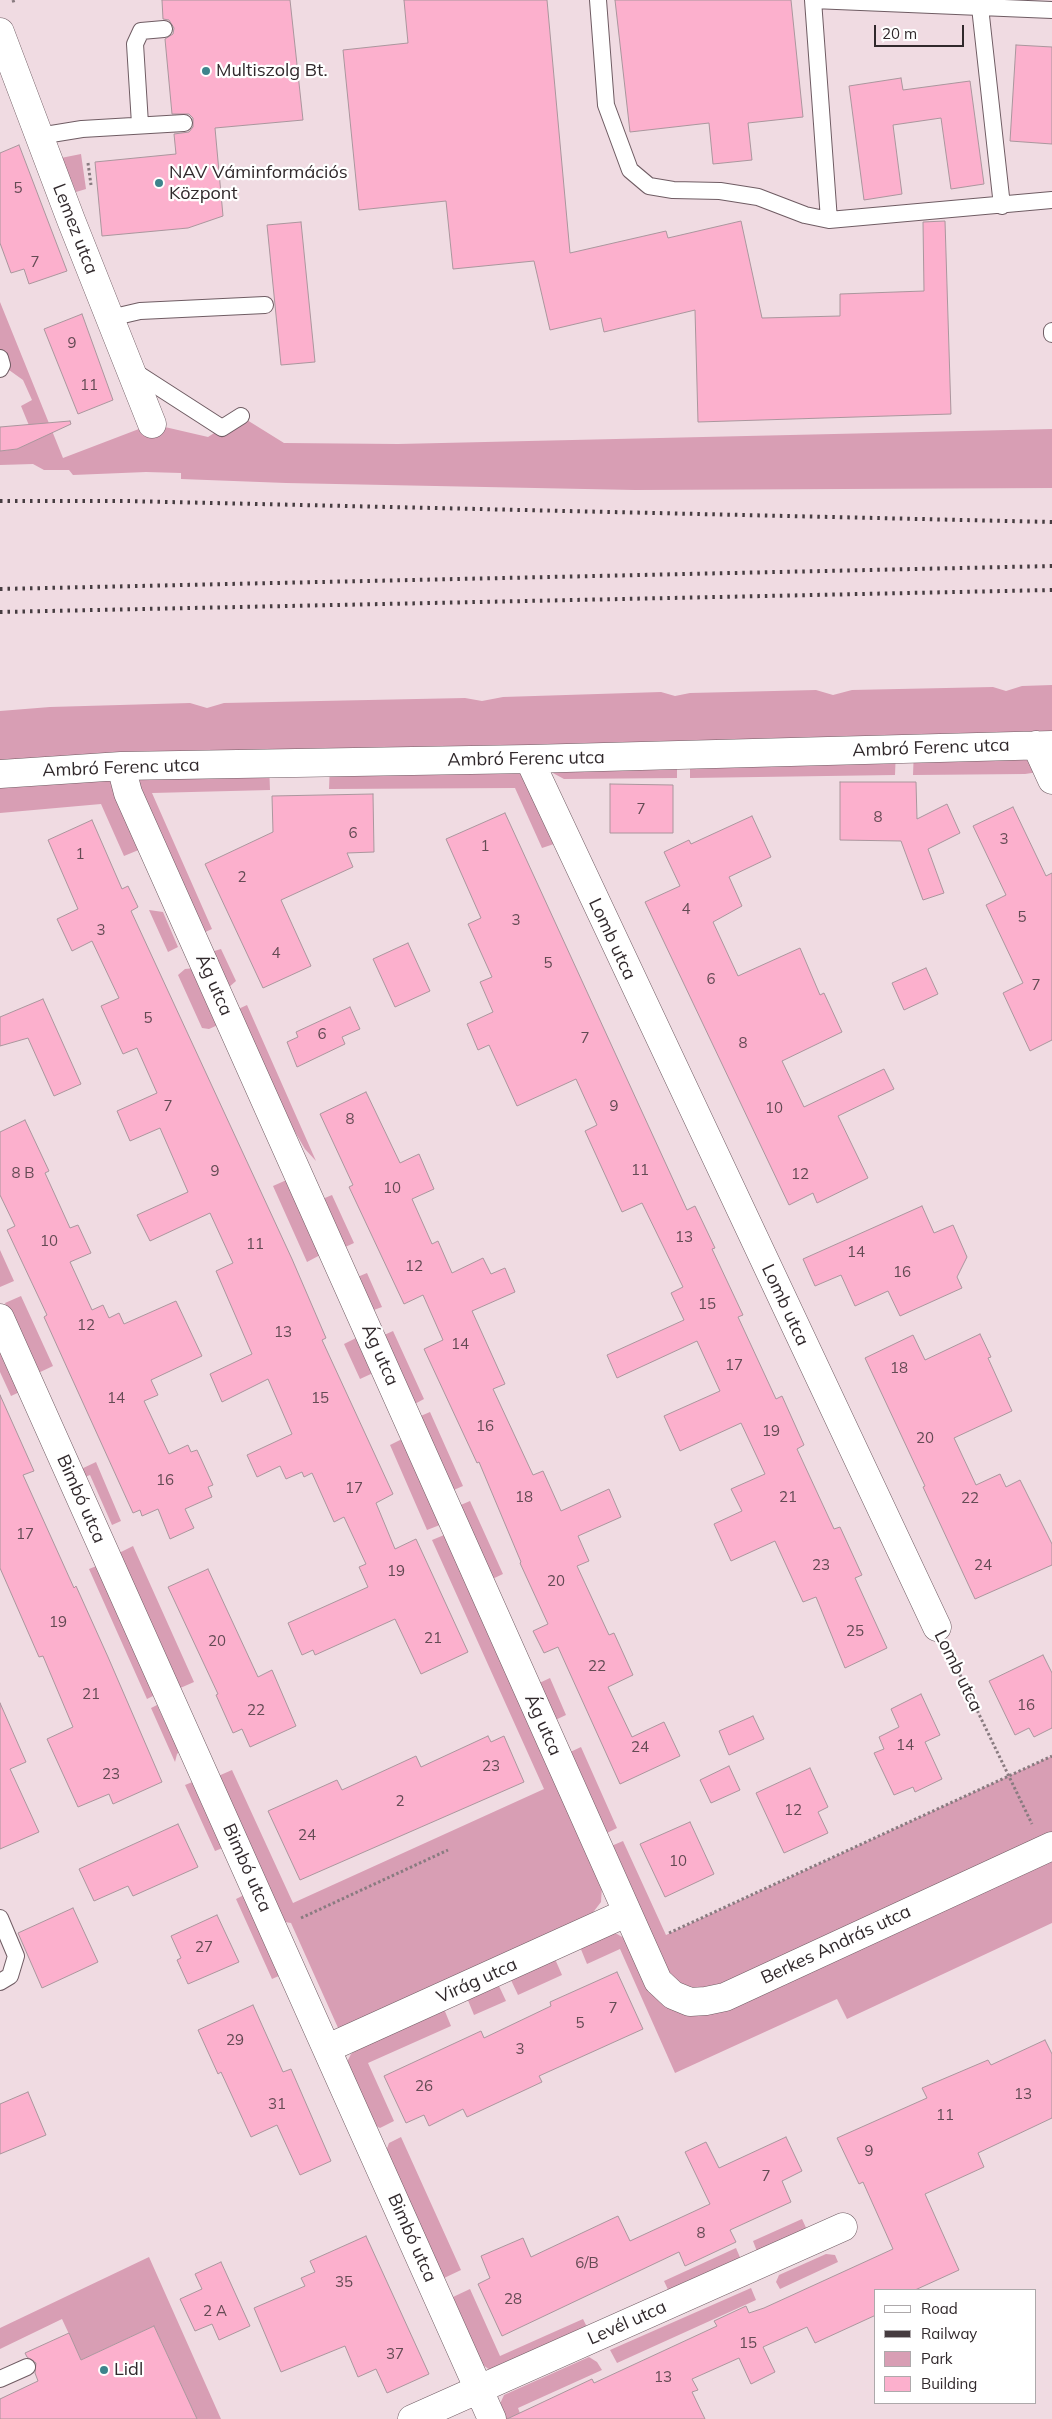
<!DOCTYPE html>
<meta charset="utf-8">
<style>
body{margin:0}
#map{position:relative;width:1052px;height:2419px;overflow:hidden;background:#f0dbe2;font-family:Mulish,sans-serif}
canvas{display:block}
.legend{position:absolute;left:874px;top:2289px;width:162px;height:115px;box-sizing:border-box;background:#fff;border:1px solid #ada9ab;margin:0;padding:6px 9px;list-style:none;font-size:15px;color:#31292c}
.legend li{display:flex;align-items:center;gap:10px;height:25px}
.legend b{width:25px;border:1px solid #ada9ab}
.scale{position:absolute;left:874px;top:25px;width:90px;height:22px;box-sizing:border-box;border:2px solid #31292c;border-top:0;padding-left:6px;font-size:15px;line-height:18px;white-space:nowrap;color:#31292c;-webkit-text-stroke:4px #fff;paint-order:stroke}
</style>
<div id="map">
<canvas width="1052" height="2419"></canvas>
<ul class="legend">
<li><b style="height:6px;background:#fff"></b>Road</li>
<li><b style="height:6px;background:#463c40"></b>Railway</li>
<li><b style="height:14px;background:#d89eb4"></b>Park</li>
<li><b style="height:14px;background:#fcb0cd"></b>Building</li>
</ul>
<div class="scale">20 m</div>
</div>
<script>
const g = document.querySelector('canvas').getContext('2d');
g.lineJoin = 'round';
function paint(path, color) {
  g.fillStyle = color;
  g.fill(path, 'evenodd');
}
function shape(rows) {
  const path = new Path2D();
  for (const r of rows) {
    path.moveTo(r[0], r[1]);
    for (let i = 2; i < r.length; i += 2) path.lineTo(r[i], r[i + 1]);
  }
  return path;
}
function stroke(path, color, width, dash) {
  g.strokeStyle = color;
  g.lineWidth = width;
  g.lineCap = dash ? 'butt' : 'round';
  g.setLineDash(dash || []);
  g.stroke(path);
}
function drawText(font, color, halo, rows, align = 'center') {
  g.font = font + ' Mulish,sans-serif';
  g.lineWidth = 4.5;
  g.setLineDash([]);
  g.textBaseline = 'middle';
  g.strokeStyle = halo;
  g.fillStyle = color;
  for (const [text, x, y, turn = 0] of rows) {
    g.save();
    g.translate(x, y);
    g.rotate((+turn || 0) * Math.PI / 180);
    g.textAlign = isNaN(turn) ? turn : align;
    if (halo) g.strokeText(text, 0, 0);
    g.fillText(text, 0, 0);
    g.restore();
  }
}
paint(shape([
 [81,154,86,189,76,192,61,158],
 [0,302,63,458,152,424,208,437,222,428,247,420,284,443,398,444,1052,429,1052,488,635,490,286,483,181,479,181,473,146,472,73,475,69,470,44,470,33,464,0,465,0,451,17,449,35,440,21,406,32,400,23,380,2,365,0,358],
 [1052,685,1052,770,1025,774,913,775,914,749,896,749,895,775,690,778,690,755,677,755,677,778,564,779,551,772,535,772,557,843,542,848,515,788,329,789,330,763,269,764,270,790,152,793,212,929,201,934,108,774,141,849,124,856,101,804,0,813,0,711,50,707,190,703,207,708,224,703,465,698,482,701,503,697,661,692,675,696,690,693,816,690,833,695,852,690,993,687,1006,691,1022,686],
 [149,910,163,912,178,947,168,952],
 [221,949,236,981,228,988,211,952],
 [195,968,220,1024,209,1029,202,1028,178,975,185,969],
 [247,1005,316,1161,305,1149,295,1132,284,1124,234,1011],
 [291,1178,324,1253,307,1262,273,1186],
 [332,1195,354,1243,341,1249,320,1200],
 [0,1250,14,1281,0,1287],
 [367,1273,382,1307,371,1311,355,1278],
 [21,1296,53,1366,36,1374,5,1303],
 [393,1331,424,1399,411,1406,382,1336],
 [360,1336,373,1373,360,1379,344,1344],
 [0,1340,24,1390,11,1396,0,1372],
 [430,1412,463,1486,449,1492,416,1418],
 [406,1437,445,1523,427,1530,390,1445],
 [96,1462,121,1521,112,1525,90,1475,80,1479,77,1471],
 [470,1501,503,1574,488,1581,456,1507],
 [449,1533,602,1886,601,1902,591,1915,339,2030,291,1923,285,1922,216,1777,232,1770,293,1903,544,1789,432,1540],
 [133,1546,194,1682,178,1689,117,1554],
 [99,1565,157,1694,147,1699,89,1569],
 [550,1678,566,1715,551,1722,535,1685],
 [157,1705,170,1733,178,1739,182,1749,177,1754,175,1762,151,1708],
 [581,1747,617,1828,603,1835,566,1754],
 [1052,1756,1052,1923,847,2019,837,1999,675,2073,620,1949,587,1964,580,1947,609,1933,617,1934,624,1938,609,1847,623,1841,666,1935],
 [195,1781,225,1847,215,1851,185,1785],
 [246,1894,283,1974,272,1979,236,1899],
 [555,1959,562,1975,518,1995,510,1978],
 [498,1984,506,2001,474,2015,467,1998],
 [444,2009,451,2026,368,2063,394,2121,380,2128,372,2124,348,2065,348,2060,351,2054,358,2049],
 [401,2137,461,2270,442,2279,385,2154,389,2143],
 [802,2219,808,2232,758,2254,753,2241],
 [736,2248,742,2262,670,2294,664,2281],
 [826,2254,835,2255,838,2262,780,2289,776,2282,779,2275],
 [149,2257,221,2419,197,2419,154,2326,81,2360,62,2319,0,2349,0,2328],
 [751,2288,756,2300,617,2363,610,2350],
 [470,2289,500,2356,583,2319,589,2331,490,2370,483,2365,453,2297],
 [589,2357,597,2362,602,2370,518,2408,522,2419,505,2419,499,2406,504,2395]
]), '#d89eb4');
const building = shape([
 [162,0,290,0,303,120,215,128,223,216,188,228,102,236,95,162,176,154,174,134,189,132,193,127,193,118,189,114,172,114,165,39,173,34,174,28,169,20,163,19,162,0],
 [404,0,547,0,570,253,666,231,668,238,741,221,762,318,840,316,840,294,924,291,923,222,945,221,951,414,698,422,695,310,604,332,601,318,550,330,534,261,453,269,446,201,359,210,343,50,408,43,404,0],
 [615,0,791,0,803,117,748,123,752,160,713,164,709,123,630,132,615,0],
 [1016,45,1052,47,1052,144,1010,141,1016,45],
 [901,78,903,90,970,81,984,184,951,189,941,118,893,125,902,194,864,200,849,86,901,78],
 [19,145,67,271,29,284,24,269,11,273,0,243,0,153,19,145],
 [301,222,315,362,281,365,267,225,301,222],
 [82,314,113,400,78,414,44,329,82,314],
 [70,421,71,424,17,449,0,451,0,427,70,421],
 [840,782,916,782,917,819,947,804,960,833,928,849,944,893,923,900,901,841,840,840,840,782],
 [610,784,673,785,673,833,610,833,610,784],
 [373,794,374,852,347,853,353,867,281,900,311,966,263,988,205,864,273,832,272,796,373,794],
 [1013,807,1046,876,1052,873,1052,1040,1030,1051,1003,993,1023,983,986,905,1006,895,973,826,1013,807],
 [505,813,687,1210,695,1206,715,1248,712,1249,743,1315,738,1317,776,1399,782,1396,804,1445,797,1449,834,1529,840,1527,862,1575,855,1578,887,1648,845,1668,816,1597,803,1602,775,1541,731,1561,714,1524,742,1511,731,1489,765,1474,741,1423,680,1451,664,1416,720,1391,697,1341,617,1378,607,1355,684,1320,671,1293,683,1287,642,1203,622,1212,585,1131,597,1125,576,1079,517,1106,489,1045,478,1050,467,1024,493,1012,480,982,492,977,468,924,481,918,446,839,505,813],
 [752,816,771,857,729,877,742,906,713,922,738,976,800,948,820,995,824,993,842,1032,782,1061,804,1107,884,1069,894,1089,838,1116,868,1178,817,1203,813,1193,789,1205,645,902,680,886,664,852,689,840,691,844,752,816],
 [92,820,122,889,128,886,138,907,131,911,292,1259,326,1338,322,1340,393,1494,376,1503,395,1549,416,1539,468,1652,421,1674,395,1619,315,1655,313,1650,302,1655,288,1623,368,1587,359,1567,366,1564,344,1517,334,1522,312,1473,304,1477,302,1472,286,1479,280,1466,257,1477,247,1455,292,1434,268,1379,222,1402,210,1374,252,1354,216,1271,233,1263,210,1213,150,1241,137,1215,188,1192,160,1128,130,1141,117,1111,157,1093,137,1048,123,1054,101,1006,119,998,92,941,72,951,57,919,78,909,48,840,92,820],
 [408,943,430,991,395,1007,373,959,408,943],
 [926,968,938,994,904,1010,892,983,926,968],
 [43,999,81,1084,54,1096,28,1038,0,1046,0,1017,43,999],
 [350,1007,360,1029,342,1037,345,1044,297,1067,287,1042,298,1037,296,1032,350,1007],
 [366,1092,400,1163,419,1154,434,1189,412,1199,432,1244,438,1241,452,1273,483,1258,491,1274,505,1268,515,1292,472,1311,505,1384,493,1389,533,1475,543,1471,561,1511,609,1489,621,1517,578,1536,589,1561,577,1566,609,1635,614,1633,633,1675,608,1687,632,1737,664,1722,680,1756,620,1784,558,1647,544,1653,533,1631,548,1624,520,1563,521,1562,479,1462,477,1463,424,1349,443,1340,423,1295,404,1304,349,1187,353,1185,320,1114,366,1092],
 [25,1120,49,1171,45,1173,70,1228,78,1225,91,1253,70,1262,92,1310,103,1305,109,1318,119,1313,124,1324,176,1301,202,1356,151,1380,158,1395,144,1401,169,1454,188,1445,191,1452,197,1450,213,1485,208,1487,212,1497,185,1509,194,1528,170,1539,158,1509,142,1516,140,1510,133,1513,44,1317,47,1315,7,1230,15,1226,0,1195,0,1132,25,1120],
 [922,1206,934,1233,953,1225,967,1257,957,1277,962,1288,900,1316,888,1291,855,1306,841,1275,815,1286,803,1259,922,1206],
 [980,1334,991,1357,988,1358,1012,1411,954,1438,976,1485,1000,1474,1006,1487,1020,1480,1052,1544,1052,1565,975,1599,923,1487,925,1486,865,1358,913,1335,925,1360,980,1334],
 [0,1395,34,1471,23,1475,74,1588,76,1586,108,1657,162,1782,113,1804,109,1794,78,1807,47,1739,73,1727,43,1656,39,1657,0,1568,0,1395],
 [208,1569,258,1677,272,1670,296,1726,250,1747,242,1729,233,1733,216,1695,218,1694,168,1587,208,1569],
 [1043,1655,1052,1673,1052,1728,1034,1737,1029,1728,1015,1735,989,1681,1043,1655],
 [921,1694,940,1735,925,1742,942,1779,915,1792,913,1787,894,1795,874,1753,884,1749,879,1737,899,1727,891,1709,921,1694],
 [0,1703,26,1762,10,1769,39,1832,0,1849,0,1703],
 [753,1716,764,1739,729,1755,719,1731,753,1716],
 [488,1736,491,1742,504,1736,524,1782,300,1880,268,1811,337,1780,342,1790,416,1756,421,1767,488,1736],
 [729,1766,740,1790,711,1803,700,1780,729,1766],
 [810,1768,828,1807,818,1812,828,1833,784,1853,756,1793,810,1768],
 [690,1822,714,1874,665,1897,640,1844,690,1822],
 [178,1824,198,1867,133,1896,128,1886,94,1901,79,1869,178,1824],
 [73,1908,98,1962,42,1988,18,1933,73,1908],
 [217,1915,239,1962,188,1984,177,1960,181,1958,171,1936,217,1915],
 [617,1972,643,2029,539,2076,542,2082,467,2117,463,2109,429,2126,424,2115,406,2123,384,2076,481,2031,484,2038,551,2006,550,2002,617,1972],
 [253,2005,283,2072,291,2069,331,2161,300,2175,277,2125,251,2137,221,2072,218,2074,198,2030,253,2005],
 [1045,2040,1052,2054,1052,2118,978,2153,984,2167,925,2194,959,2270,915,2290,876,2290,876,2315,815,2343,807,2327,763,2347,775,2372,751,2384,739,2358,692,2379,698,2390,692,2392,705,2419,507,2419,592,2379,594,2383,717,2326,714,2321,746,2306,749,2313,764,2308,893,2249,863,2182,859,2184,837,2138,927,2098,922,2088,988,2060,991,2065,1045,2040],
 [28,2092,46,2135,0,2154,0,2104,28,2092],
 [786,2137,802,2171,782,2181,791,2202,730,2230,736,2242,685,2266,679,2252,502,2336,478,2284,490,2278,481,2256,523,2238,531,2257,618,2216,630,2241,710,2204,685,2152,706,2142,719,2168,786,2137],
 [366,2236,429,2374,387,2393,376,2369,358,2377,345,2346,281,2372,254,2308,305,2286,301,2278,315,2272,310,2261,366,2236],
 [221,2262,250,2326,219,2340,212,2324,195,2331,180,2299,202,2289,195,2274,221,2262],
 [154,2326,197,2419,0,2419,0,2399,38,2381,35,2373,36,2363,27,2357,25,2353,69,2333,81,2360,154,2326]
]);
paint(building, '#fcb0cd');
stroke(building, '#aa969d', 1);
const lane = shape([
 [598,0,606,105,630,170,649,186,673,190,720,191,758,197,805,215,829,220,1052,200],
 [813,0,980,7,1002,206],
 [813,0,829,220],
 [980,7,1052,10],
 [140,124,135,44,141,31,164,29],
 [39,136,82,129,184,123],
 [110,318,140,311,265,305],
 [1052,334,1052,331],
 [0,358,2,365,0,369],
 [132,370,222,428,241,416],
 [0,1918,16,1956,10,1976,0,1982],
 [0,2379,27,2367]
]);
const street = shape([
 [0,32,71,220,152,424],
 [1036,745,1052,780],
 [529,759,937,1627],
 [121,766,128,793,658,1981,673,1995,690,2002,706,2001,725,1997,1052,1846],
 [0,774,121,766,529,759,1052,745],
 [0,1318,492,2419],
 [328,2048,626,1913],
 [412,2419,843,2227]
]);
stroke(lane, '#6f5c63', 18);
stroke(street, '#6f5c63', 29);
stroke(shape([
 [13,0,14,3],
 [88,163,91,185],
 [949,1652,1032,1824],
 [301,1918,448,1850],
 [669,1933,1052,1756]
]), '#897b80', 3, [2.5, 2.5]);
stroke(lane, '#fff', 16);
stroke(street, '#fff', 28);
stroke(shape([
 [0,501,125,501,1052,522],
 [0,589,1052,566],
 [0,612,1052,590]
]), '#463c40', 4, [2.5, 5]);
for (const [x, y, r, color] of [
 [206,71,5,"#3d848c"],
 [159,183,5,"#3d848c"],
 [104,2370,5,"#3d848c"]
]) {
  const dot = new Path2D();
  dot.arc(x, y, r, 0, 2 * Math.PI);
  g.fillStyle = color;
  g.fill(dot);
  stroke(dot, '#fff', 2);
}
drawText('15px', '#644b54', null, [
 ["5",18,188],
 ["7",35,262],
 ["9",72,343],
 ["11",89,385],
 ["7",641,809],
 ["8",878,817],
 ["6",353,833],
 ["3",1004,839],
 ["1",485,846],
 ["1",80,854],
 ["2",242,877],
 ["4",686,909],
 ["5",1022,917],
 ["3",516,920],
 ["3",101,930],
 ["4",276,953],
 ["5",548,963],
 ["6",711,979],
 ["7",1036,985],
 ["5",148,1018],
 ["6",322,1034],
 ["7",585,1038],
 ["8",743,1043],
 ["7",168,1106],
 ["9",614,1106],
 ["10",774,1108],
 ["8",350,1119],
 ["11",640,1170],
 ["9",215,1171],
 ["8 B",23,1173],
 ["12",800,1174],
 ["10",392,1188],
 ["13",684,1237],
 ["10",49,1241],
 ["11",255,1244],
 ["14",856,1252],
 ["12",414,1266],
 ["16",902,1272],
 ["15",707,1304],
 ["12",86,1325],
 ["13",283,1332],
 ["14",460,1344],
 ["17",734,1365],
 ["18",899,1368],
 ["14",116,1398],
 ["15",320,1398],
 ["16",485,1426],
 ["19",771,1431],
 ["20",925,1438],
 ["16",165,1480],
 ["17",354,1488],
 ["18",524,1497],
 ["21",788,1497],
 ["22",970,1498],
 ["17",25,1534],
 ["23",821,1565],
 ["24",983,1565],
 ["19",396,1571],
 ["20",556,1581],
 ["19",58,1622],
 ["25",855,1631],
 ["21",433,1638],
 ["20",217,1641],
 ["22",597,1666],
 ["21",91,1694],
 ["16",1026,1705],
 ["22",256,1710],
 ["14",905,1745],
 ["24",640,1747],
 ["23",491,1766],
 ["23",111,1774],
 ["2",400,1801],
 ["12",793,1810],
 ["24",307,1835],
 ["10",678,1861],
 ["27",204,1947],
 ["7",613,2008],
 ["5",580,2023],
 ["29",235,2040],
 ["3",520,2049],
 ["26",424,2086],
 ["13",1023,2094],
 ["31",277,2104],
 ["11",945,2115],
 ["9",869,2151],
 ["7",766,2176],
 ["8",701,2233],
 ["6/B",587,2263],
 ["35",344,2282],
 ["28",513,2299],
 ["2 A",215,2311],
 ["15",748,2343],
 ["37",395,2354],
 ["13",663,2377]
]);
drawText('18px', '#31292c', '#fff', [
 ["Multiszolg Bt.",216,71],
 ["NAV Váminformációs",169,173],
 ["Központ",169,194],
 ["Lidl",114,2370]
], 'left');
drawText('18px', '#31292c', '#fff', [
 ["Lemez utca",75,229,69],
 ["Ambró Ferenc utca",931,748,-2],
 ["Ambró Ferenc utca",526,759,-1],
 ["Ambró Ferenc utca",121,768,-2],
 ["Lomb utca",612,939,65],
 ["Ág utca",214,985,66],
 ["Lomb utca",785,1305,65],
 ["Ág utca",380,1355,66],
 ["Bimbó utca",81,1499,66],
 ["Lomb utca",958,1671,64],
 ["Ág utca",543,1725,66],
 ["Bimbó utca",247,1868,66],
 ["Berkes András utca",836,1945,-25],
 ["Virág utca",477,1981,-24],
 ["Bimbó utca",412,2238,66],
 ["Levél utca",627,2323,-24]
]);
</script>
